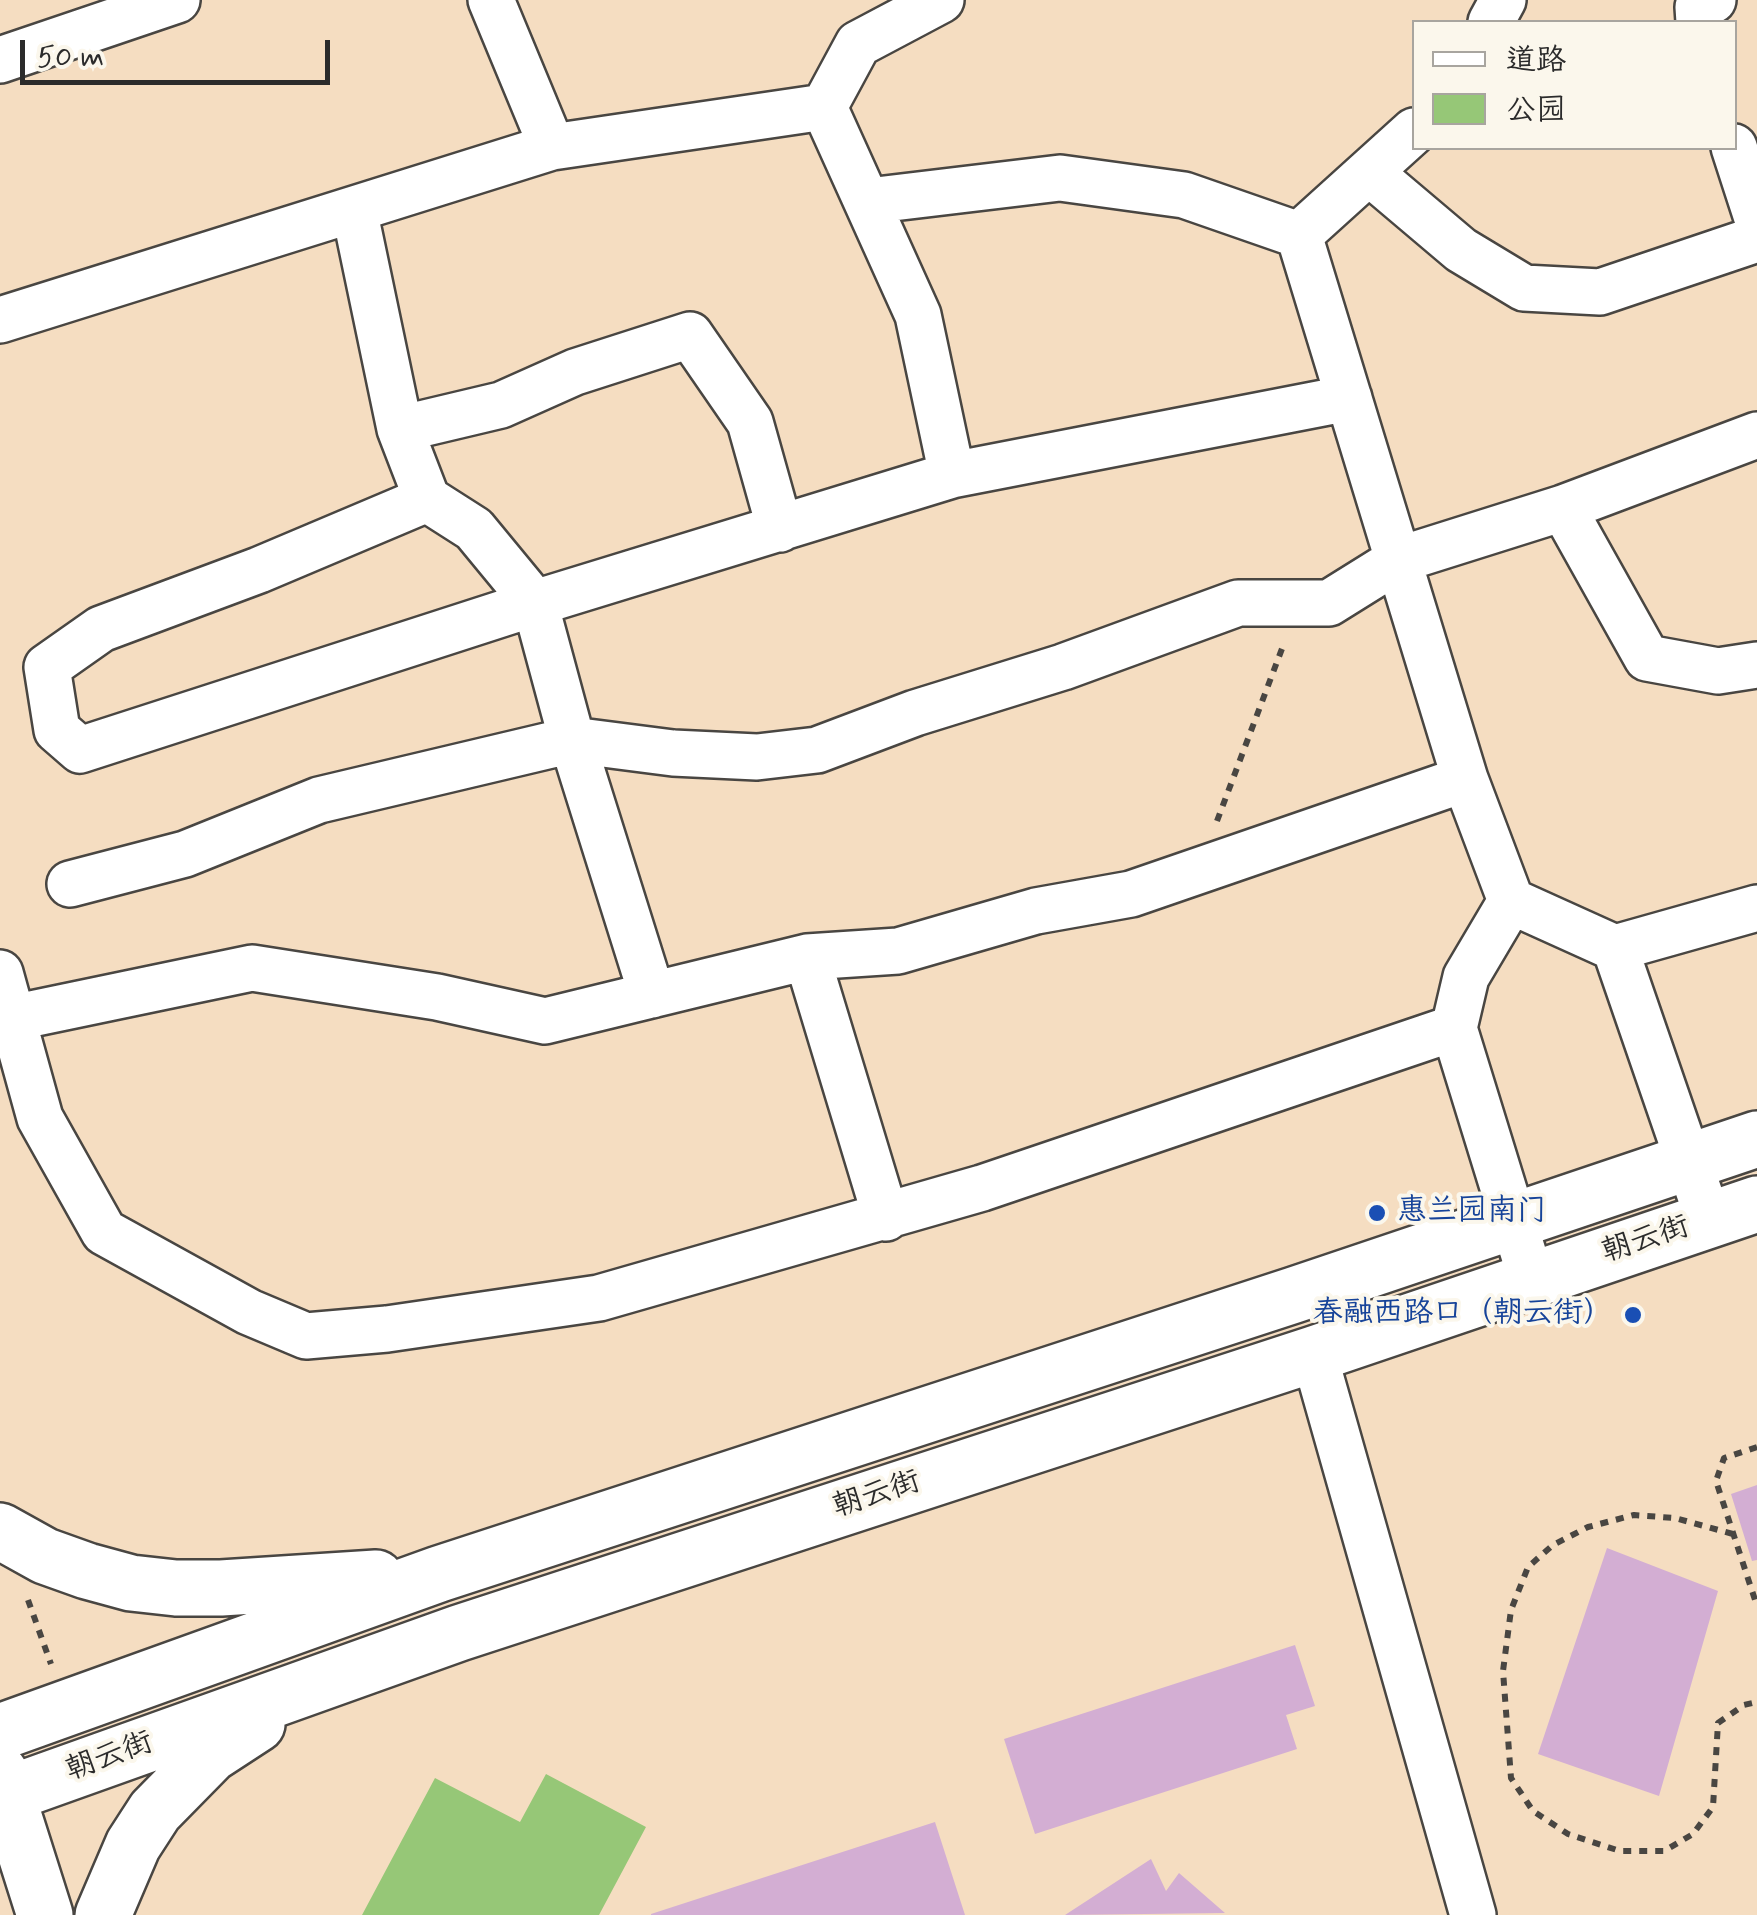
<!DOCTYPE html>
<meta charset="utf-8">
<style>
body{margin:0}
#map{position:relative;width:1757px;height:1915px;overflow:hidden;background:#f5ddc1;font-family:Mynerve,"LXGW WenKai TC",sans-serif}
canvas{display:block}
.legend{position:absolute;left:1412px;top:20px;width:325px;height:130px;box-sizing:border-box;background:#fbf7ec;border:2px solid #a8a59f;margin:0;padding:12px 18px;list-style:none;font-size:30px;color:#2b2b2b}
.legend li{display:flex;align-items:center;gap:20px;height:50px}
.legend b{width:50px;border:2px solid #a8a59f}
.scale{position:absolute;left:20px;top:40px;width:310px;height:45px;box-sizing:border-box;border:5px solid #2b2b2b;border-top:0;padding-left:12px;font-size:30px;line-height:35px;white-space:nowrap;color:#2b2b2b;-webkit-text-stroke:8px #fbf7ec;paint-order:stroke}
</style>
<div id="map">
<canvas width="1757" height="1915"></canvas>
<ul class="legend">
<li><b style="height:12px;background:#fff"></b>道路</li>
<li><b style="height:28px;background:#96c777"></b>公园</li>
</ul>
<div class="scale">50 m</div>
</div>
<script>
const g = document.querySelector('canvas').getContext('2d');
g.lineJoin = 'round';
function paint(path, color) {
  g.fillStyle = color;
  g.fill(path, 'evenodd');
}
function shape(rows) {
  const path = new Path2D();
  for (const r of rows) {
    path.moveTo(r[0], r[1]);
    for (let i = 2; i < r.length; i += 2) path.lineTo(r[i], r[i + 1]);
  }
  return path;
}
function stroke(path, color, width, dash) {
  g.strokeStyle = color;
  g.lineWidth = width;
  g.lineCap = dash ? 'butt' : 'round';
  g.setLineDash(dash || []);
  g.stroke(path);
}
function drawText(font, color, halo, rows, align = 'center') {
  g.font = font + ' Mynerve,"LXGW WenKai TC",sans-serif';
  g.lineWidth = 8;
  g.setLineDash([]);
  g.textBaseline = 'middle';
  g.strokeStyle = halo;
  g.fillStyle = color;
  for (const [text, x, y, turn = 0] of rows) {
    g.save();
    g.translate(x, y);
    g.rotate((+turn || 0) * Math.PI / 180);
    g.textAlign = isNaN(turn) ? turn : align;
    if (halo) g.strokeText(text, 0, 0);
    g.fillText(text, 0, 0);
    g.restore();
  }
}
paint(shape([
 [546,1774,646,1827,599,1915,362,1915,435,1778,520,1822]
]), '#96c777');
paint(shape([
 [1757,1485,1757,1560,1752,1561,1731,1494],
 [1607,1548,1718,1591,1659,1796,1538,1754],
 [1295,1645,1315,1706,1286,1715,1297,1749,1035,1834,1004,1739],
 [935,1822,965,1915,651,1915,651,1914],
 [1151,1859,1166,1891,1179,1873,1225,1913,1065,1915]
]), '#d3aed3');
const minor = shape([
 [491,0,552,147],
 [1491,22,1503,0],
 [1699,22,1698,7,1713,0],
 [0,60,177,0],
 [824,107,918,315,952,475],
 [1734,147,1757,218],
 [1370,173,1461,250,1524,288,1600,292,1757,239],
 [868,201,1060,178,1184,195,1299,235],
 [354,209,400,429,427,499,474,529,535,603,572,740,652,995],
 [1299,235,1465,779,1511,901,1615,948,1709,1221],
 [1299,235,1414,131],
 [0,320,552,147,824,107,858,44,941,0],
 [400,429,501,405,575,372,690,335,750,422,780,529],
 [427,499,259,570,101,629,47,667,57,730,80,750,535,603,952,475,1349,398],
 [1563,508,1647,658,1718,671,1757,665],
 [70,884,185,854,319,800,572,740,673,753,757,757,817,750,915,713,1063,667,1238,603,1329,603,1398,560,1563,508,1757,435],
 [1511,901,1466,977,1454,1028,1531,1278],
 [1615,948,1757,908],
 [807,957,886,1218],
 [0,973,40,1118,104,1232,249,1312,306,1336,387,1329,599,1298,982,1188,1454,1028],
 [12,1018,252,968,437,997,545,1021,807,957,898,951,1036,911,1131,894,1465,779],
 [1314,1354,1473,1915]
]);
const secondary = shape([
 [0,1531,45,1556,87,1571,131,1583,176,1588,221,1588,376,1578],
 [0,1732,439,1574,1294,1295,1757,1139],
 [0,1773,45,1915],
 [0,1797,459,1633,1314,1354,1757,1204],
 [103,1915,133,1845,155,1811,211,1754,257,1724]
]);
stroke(minor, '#494642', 50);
stroke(secondary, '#494642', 60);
stroke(shape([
 [1217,821,1283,646],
 [1757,1447,1724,1458,1716,1481,1757,1606],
 [1733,1534,1675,1518,1634,1515,1588,1527,1553,1545,1528,1567,1511,1610,1503,1671,1511,1778,1533,1811,1568,1834,1620,1851,1664,1851,1693,1834,1713,1807,1718,1723,1744,1705,1757,1702],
 [28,1600,51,1664]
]), '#494642', 6, [8, 8]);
stroke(minor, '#fff', 45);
stroke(secondary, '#fff', 55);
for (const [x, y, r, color] of [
 [1377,1213,10,"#1a4fb4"],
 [1633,1315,10,"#1a4fb4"]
]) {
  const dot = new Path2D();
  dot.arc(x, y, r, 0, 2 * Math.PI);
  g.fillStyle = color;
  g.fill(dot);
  stroke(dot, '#fbf7ec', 4);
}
drawText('30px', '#164399', '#fbf7ec', [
 ["惠兰园南门",1397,1213],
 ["春融西路口（朝云街）",1613,1315,"right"]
], 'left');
drawText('30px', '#2b2b2b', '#fbf7ec', [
 ["朝云街",1646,1241,-18],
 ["朝云街",877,1496,-18],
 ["朝云街",110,1758,-20]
]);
</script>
